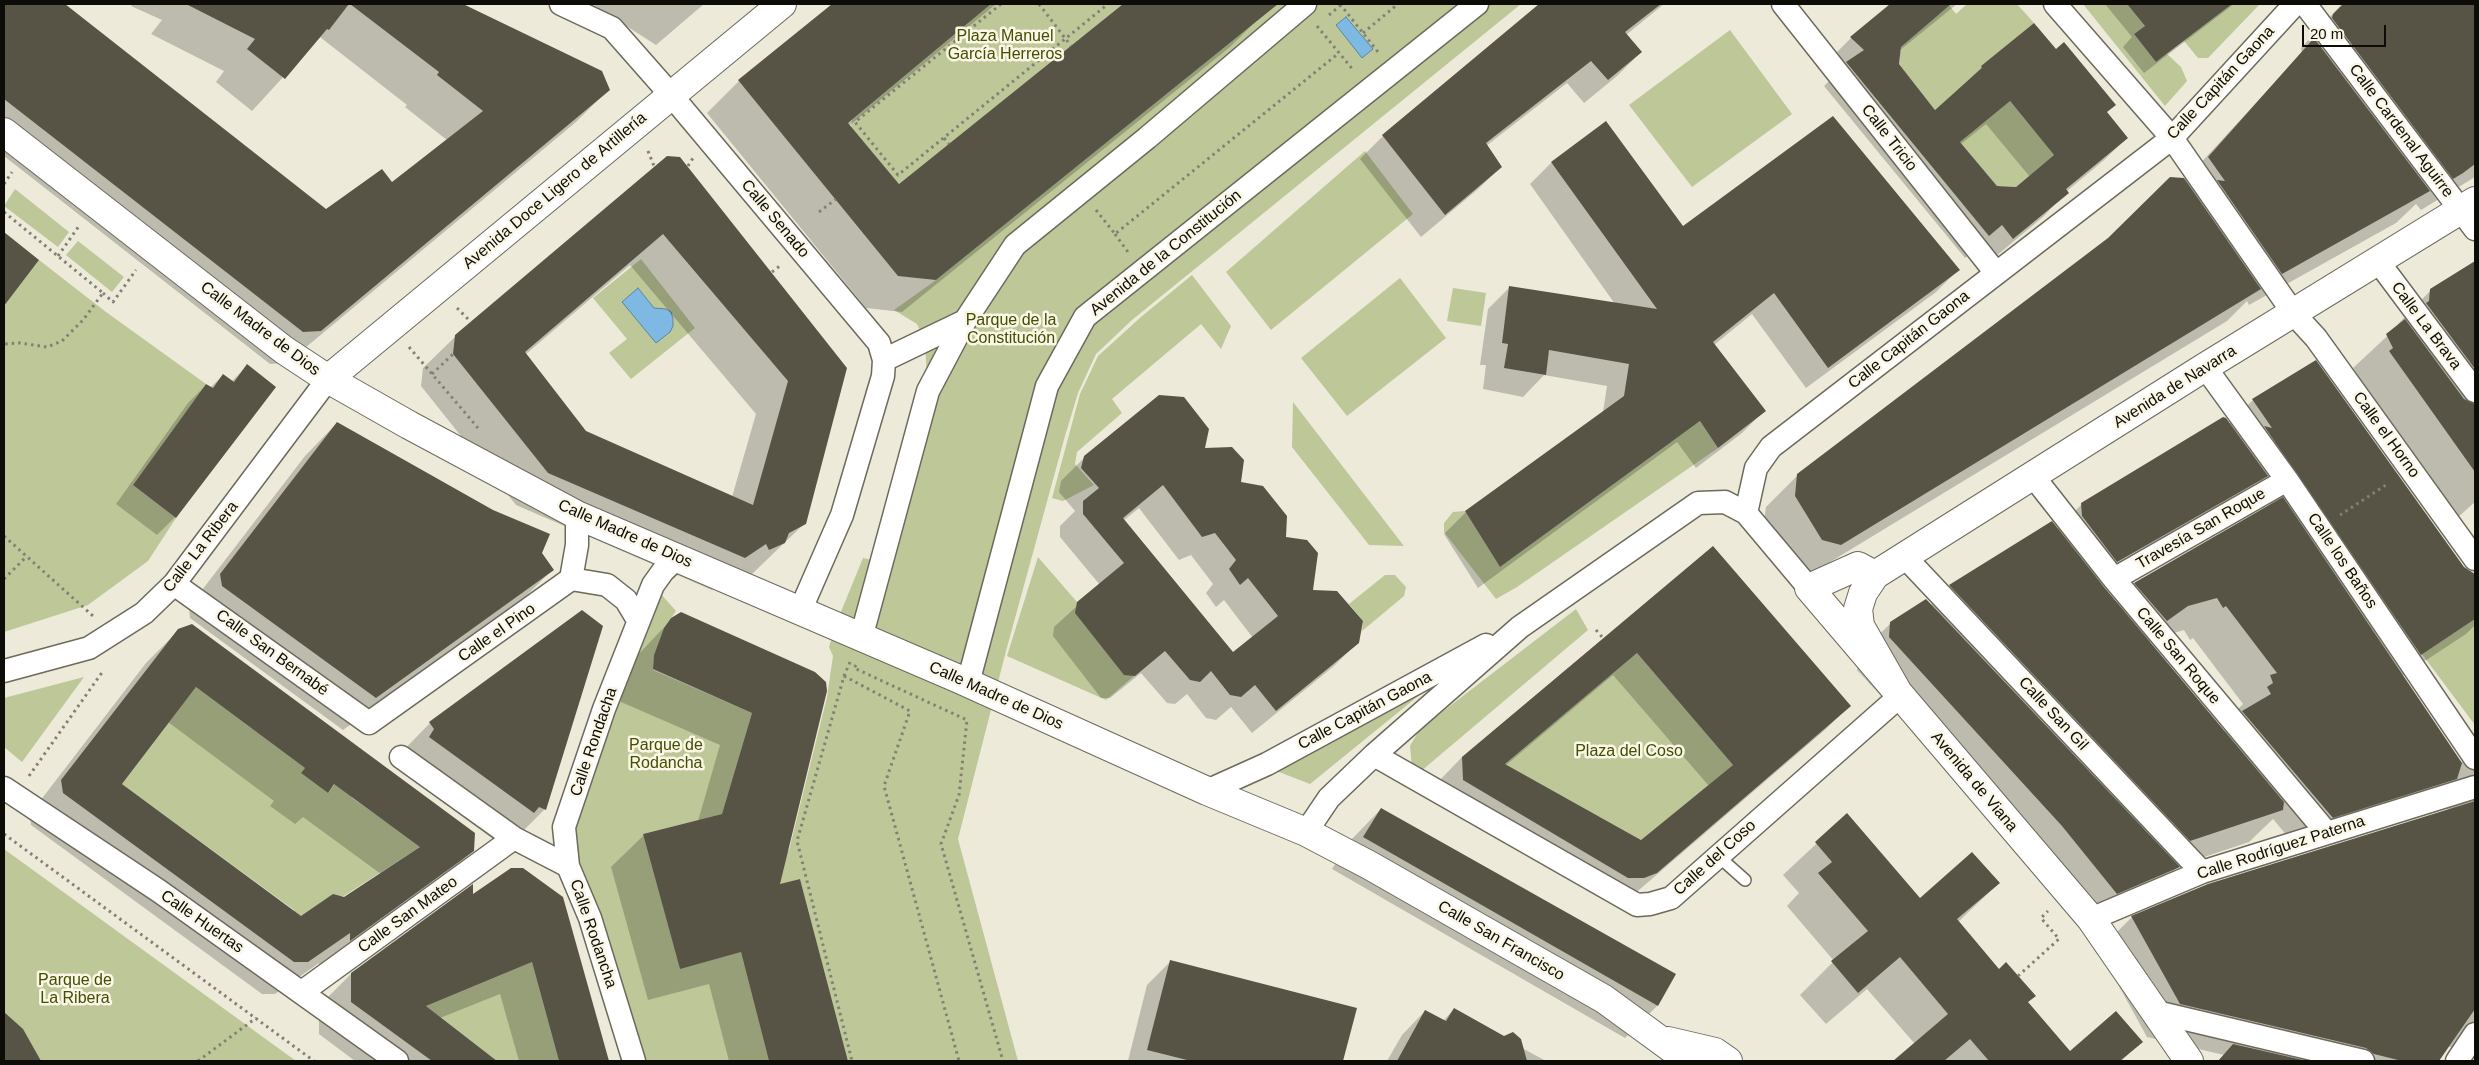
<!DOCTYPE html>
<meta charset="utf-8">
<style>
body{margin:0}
#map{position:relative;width:2479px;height:1065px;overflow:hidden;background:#edead9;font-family:Arial,sans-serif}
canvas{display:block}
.frame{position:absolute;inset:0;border:5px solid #0e0c07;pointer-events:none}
.scale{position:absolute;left:2302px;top:25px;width:84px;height:22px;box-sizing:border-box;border:2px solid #0e0c07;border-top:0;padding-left:6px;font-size:15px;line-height:18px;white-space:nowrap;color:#0e0c07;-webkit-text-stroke:4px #faf7e6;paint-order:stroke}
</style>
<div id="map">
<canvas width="2479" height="1065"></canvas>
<div class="frame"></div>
<div class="scale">20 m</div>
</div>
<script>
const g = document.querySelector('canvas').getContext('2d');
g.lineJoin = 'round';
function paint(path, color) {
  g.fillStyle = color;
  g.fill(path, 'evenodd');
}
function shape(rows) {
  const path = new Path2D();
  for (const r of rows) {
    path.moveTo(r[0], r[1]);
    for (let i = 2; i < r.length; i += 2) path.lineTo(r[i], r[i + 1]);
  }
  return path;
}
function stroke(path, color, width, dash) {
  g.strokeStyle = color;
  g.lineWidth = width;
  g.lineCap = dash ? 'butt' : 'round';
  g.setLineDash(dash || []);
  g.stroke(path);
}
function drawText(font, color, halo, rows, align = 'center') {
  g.font = font + ' Arial,sans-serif';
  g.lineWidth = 5;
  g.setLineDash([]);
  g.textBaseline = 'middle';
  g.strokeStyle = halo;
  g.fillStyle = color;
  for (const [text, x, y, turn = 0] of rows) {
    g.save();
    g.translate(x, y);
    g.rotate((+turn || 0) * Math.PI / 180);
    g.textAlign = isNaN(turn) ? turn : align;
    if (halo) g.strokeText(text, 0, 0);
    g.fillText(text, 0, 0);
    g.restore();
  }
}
paint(shape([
 [991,4,1123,4,899,184,851,127,852,120],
 [1265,4,1521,4,1132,320,1096,354,1078,393,1065,436,1006,651,958,839,1018,1061,848,1061,800,879,733,898,725,869,789,850,827,697,833,656,829,647,836,624,863,558,881,562,927,378,925,341,917,324,894,310,936,280,1264,15],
 [1967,4,2017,4,2034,23,1981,66,2054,155,2016,187,1997,186,1960,142,1982,123,1956,92,1935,110,1899,64,1901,47,1949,5,1956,14],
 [2083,4,2127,4,2145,26,2134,34,2156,62,2167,54,2181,67,2187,81,2165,106],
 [2232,4,2260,4,2208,58,2198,58,2184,41],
 [1730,30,1792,114,1692,187,1629,105],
 [1365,151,1413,214,1271,330,1226,272],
 [15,189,69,232,58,247,4,206],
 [78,241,124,277,112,292,66,255],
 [641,259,695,328,631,379,609,353,627,339,593,298],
 [39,260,106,312,206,384,133,485,176,518,148,561,88,605,4,632,4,306],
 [1192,275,1231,326,1221,349,1201,324,1112,399,1122,413,1077,452,1075,464,1094,485,1063,501,1052,498,1080,394,1098,356,1141,317],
 [1400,278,1446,338,1347,416,1301,358],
 [1453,288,1486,293,1481,326,1447,321],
 [1293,402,1404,546,1369,545,1292,447],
 [1700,421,1718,448,1517,587,1496,599,1444,532,1444,523,1453,512,1465,511,1500,567],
 [1038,557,1077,602,1135,675,1106,700,1007,656],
 [1385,575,1395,575,1406,587,1404,596,1362,631,1363,621,1349,604],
 [653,585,676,611,664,628,654,655,653,670,752,713,722,814,643,834,680,968,741,952,769,1061,626,1061,564,828],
 [1576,609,1588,630,1420,772,1412,767,1410,746,1420,729],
 [2475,619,2475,725,2422,654],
 [1637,653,1733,765,1641,840,1505,764],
 [84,677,22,762,4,747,4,698],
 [1433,684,1310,784,1274,770],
 [196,687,305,768,301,773,328,793,343,773,352,798,409,838,437,836,308,919,294,919,294,910,122,784],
 [4,849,296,1061,4,1061],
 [532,962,559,1061,497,1061,426,1006]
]), '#bdc798');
const water = shape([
 [1346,17,1373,49,1362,58,1336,25,1346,17],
 [638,288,654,308,666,309,671,312,673,319,673,326,670,332,656,343,622,302,638,288]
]);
paint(water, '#7db9e2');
stroke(water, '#5c85a0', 1);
paint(shape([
 [4,4,38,4,48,10,54,4,63,4,326,211,392,184,447,140,405,107,407,105,320,37,252,111,216,82,224,71,151,34,162,20,131,6,133,4,460,4,601,72,609,89,576,122,287,363,270,364,4,156],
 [592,4,704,4,656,45],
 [834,4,996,4,849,126,899,186,1125,4,1264,4,1263,14,1230,47,902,312,866,308,707,113,739,81],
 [1541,4,1664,4,1626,35,1641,52,1617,76,1584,103,1567,83,1486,146,1501,167,1477,190,1421,237,1360,159,1383,136],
 [1892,4,1957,4,1899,51,1897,65,1935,112,1982,67,2106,113,2127,138,2103,161,2067,191,2044,216,1989,262,1978,248,1965,258,1824,86,1839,71,1828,61,1851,38],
 [1986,124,2030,177,2016,188,1997,188,1961,144],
 [2105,4,2234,4,2144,73,2123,47,2132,37],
 [2342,4,2475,4,2475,177,2421,210,2416,204,2396,223,2249,305,2247,301,2227,321,1807,576,1763,529,1766,507,1798,475,2184,181,2302,53,2301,48],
 [667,157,846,368,805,523,751,575,736,581,733,576,712,590,516,505,421,386,423,368,456,336],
 [630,265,756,414,732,497,585,432,526,354],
 [1551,163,1683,228,1958,270,1936,292,1806,388,1752,314,1714,345,1764,411,1742,433,1696,468,1677,442,1478,588,1444,534,1466,512,1603,412,1607,386,1544,375,1523,397,1483,389,1486,365,1480,365,1488,309,1510,287,1615,304,1530,184],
 [4,234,37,260,4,304],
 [2475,263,2475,502,2457,518,2357,385,2361,381,2353,368,2397,327,2398,324,2431,290],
 [247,366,274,387,175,517,157,535,116,504,188,403,206,385,210,388,223,375,231,382],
 [2253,400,2475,576,2475,625,2466,634,2402,676,2461,763,2475,748,2475,1059,2448,1046,2437,1061,2218,1061,2224,1055,2147,1037,2099,950,2132,917,2451,810,2437,807,2299,850,2273,819,2249,842,2177,866,2178,867,2146,899,2084,925,2030,858,1857,670,1858,655,1891,623,1931,605,1950,586,2057,529,2082,504,2229,424],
 [2257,485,2271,506,2135,584,2115,603,2100,585,2234,508],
 [2184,630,2190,640,2193,638,2243,704,2238,709,2240,715,2223,732,2148,643,2154,639],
 [337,423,541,553,552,570,520,602,343,730,190,618,189,607,305,456],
 [1203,450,1240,483,1284,538,1311,591,1358,642,1334,666,1252,733,1231,707,1216,720,1206,718,1187,694,1175,704,1167,703,1141,673,1110,698,1101,698,1053,636,1054,627,1100,585,1060,537,1060,526,1075,511,1059,492,1061,481,1085,457],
 [1139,508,1179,560,1191,555,1213,584,1206,593,1216,607,1224,600,1253,638,1233,654,1124,520],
 [1713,547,1849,706,1826,729,1632,896,1619,901,1605,901,1440,803,1439,781,1462,757],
 [1613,675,1709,786,1642,841,1505,766],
 [672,619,814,673,779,886,799,880,847,1061,729,1061,709,984,648,1000,611,867,644,835,698,821,720,745,621,702,622,689,632,661],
 [179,630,473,850,440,883,319,971,319,963,275,994,262,994,31,825,30,814,146,663],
 [168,722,274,801,270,806,295,824,303,817,381,874,345,899,301,917,120,784],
 [430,723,545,809,513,841,501,845,398,769,403,762,398,756],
 [1381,809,1675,974,1657,1006,1625,1038,1332,869,1349,842],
 [1847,815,1920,900,1999,883,1958,922,2070,1053,2141,1042,2121,1061,1897,1061,1915,1044,1867,989,1826,1024,1800,995,1834,961,1787,906,1799,893,1783,875],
 [472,896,562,898,608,1061,519,1061,500,994,440,1018,495,1061,355,1061,319,1034,319,1006,351,974],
 [1170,962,1355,1009,1342,1061,1128,1061,1147,985],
 [1454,1009,1522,1048,1546,1061,1387,1061,1402,1035,1425,1011,1443,1021],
 [4,1014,22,1029,40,1061,4,1061]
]), '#0003');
paint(shape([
 [4,4,65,4,326,209,382,169,392,182,483,111,437,75,439,72,350,4,463,4,602,71,610,90,321,331,303,332,4,99],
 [186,4,349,4,329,30,327,29,285,79,247,49,255,39],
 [832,4,991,4,848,123,899,184,1123,4,1278,4,936,280,898,276,738,80],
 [1539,4,1661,4,1625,32,1642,52,1608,80,1591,61,1486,143,1502,167,1445,215,1382,135],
 [1890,4,1951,4,1901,47,1899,64,1935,110,1982,68,1981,66,2034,23,2056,49,2064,42,2116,105,2107,112,2128,138,2066,189,2069,193,2013,239,2002,225,1989,236,1846,62,1864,50,1850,37],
 [2010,101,2054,155,2016,187,1997,186,1960,142],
 [2127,4,2232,4,2156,62,2134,34,2145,26],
 [2343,4,2475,4,2475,164,2463,173,2453,179,2332,18,2333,14],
 [2314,38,2430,191,2282,274,2217,180,2225,181,2208,157],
 [1833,116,1960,270,1828,368,1774,293,1713,342,1766,411,1718,448,1700,421,1500,567,1465,511,1624,396,1629,364,1549,350,1546,375,1504,368,1508,344,1502,343,1509,286,1657,309,1551,162,1606,121,1683,226],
 [667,156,680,157,847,368,806,524,789,533,785,543,769,550,766,544,745,558,548,473,453,354,455,335],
 [663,234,788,381,753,505,586,431,525,352],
 [2170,177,2184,178,2261,289,1841,545,1822,540,1795,496,1797,474,2108,238],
 [4,232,39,260,4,306],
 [2475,261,2475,369,2426,303,2429,301,2430,289],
 [2405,319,2464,399,2475,404,2475,472,2389,351,2393,348,2386,334],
 [2316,360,2464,567,2475,574,2475,619,2421,655,2264,426,2272,428,2252,399],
 [247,364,276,387,176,518,133,485,206,384,213,388,223,374,234,382],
 [1159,395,1184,397,1209,429,1205,448,1232,447,1244,460,1241,482,1263,486,1287,516,1286,537,1307,540,1318,553,1313,590,1337,591,1363,621,1359,643,1276,711,1255,685,1241,697,1230,695,1211,671,1200,682,1190,680,1165,651,1135,676,1124,675,1075,613,1077,602,1124,563,1083,514,1083,501,1099,488,1081,468,1084,456],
 [1163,485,1202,537,1215,533,1236,560,1229,569,1240,585,1248,578,1278,616,1233,652,1123,518],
 [2223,417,2226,418,2268,476,2117,562,2082,516,2081,503],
 [337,422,493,510,550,534,542,553,554,570,376,698,222,586,220,574],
 [2283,497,2462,763,2457,779,2333,818,2242,711,2271,694,2267,687,2273,683,2270,675,2277,673,2226,606,2223,608,2217,598,2188,606,2167,621,2134,583],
 [2052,521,2104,587,2284,802,2283,810,2190,841,1949,585],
 [1713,546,1851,706,1657,873,1644,878,1628,878,1463,780,1462,757],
 [1637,653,1733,765,1641,840,1505,764],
 [1926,599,2180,867,2117,894,2062,826,1889,637,1890,622],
 [582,610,603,626,546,810,539,807,534,813,429,737,434,729,429,722],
 [681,612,815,672,826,682,827,691,780,884,800,879,848,1061,769,1061,741,952,680,969,643,834,722,814,752,713,653,669,654,655,664,628,671,618],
 [192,624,475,833,474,851,350,941,350,933,308,962,294,962,63,793,61,780,178,629],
 [196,687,305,768,301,773,328,793,334,784,420,847,344,897,333,894,301,916,122,784],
 [2475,801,2475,1009,2439,1061,2402,1061,2374,1054,2366,1048,2180,1004,2131,916,2208,884],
 [1381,808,1676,974,1658,1006,1363,837],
 [1847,813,1920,898,1972,852,2000,883,1957,919,1999,969,2006,962,2036,996,2028,1002,2070,1051,2116,1011,2143,1042,2120,1061,1989,1061,1970,1039,1944,1061,1893,1061,1948,1014,1900,957,1858,993,1831,961,1868,931,1818,873,1832,862,1815,842],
 [511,868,523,868,563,897,609,1061,559,1061,532,962,426,1006,497,1061,432,1061,351,1002,351,973,473,884,473,894],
 [1170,960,1357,1008,1343,1061,1191,1061,1147,1050],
 [1454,1008,1504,1036,1513,1032,1521,1039,1527,1061,1397,1061,1425,1010,1446,1021],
 [4,1012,23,1029,41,1061,4,1061],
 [2233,1044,2307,1061,2218,1061]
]), '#575446');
const lane = shape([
 [1718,856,1745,880]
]);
const street = shape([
 [561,4,612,28,671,95,879,343,884,360,883,376,865,437,842,515,800,611],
 [1783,4,1996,273],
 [2055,4,2172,138,2294,314,2316,338,2475,559],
 [2305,4,2475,229],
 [2377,260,2475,391],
 [884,360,965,321],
 [2205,367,2287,480,2475,758],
 [2033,476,2114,579,2327,833],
 [1746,513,1756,468,1771,447,2172,138,2295,4],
 [1904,556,2202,872],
 [571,579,607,585,626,600,638,620],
 [2114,579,2287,480],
 [174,584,369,723,571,579,577,545,577,515],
 [861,638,928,391,965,321,1015,245,1147,138,1305,4],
 [4,671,89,648,144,613,174,584,328,379],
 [968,683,1047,386,1085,317,1477,4],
 [1374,755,1637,905,1650,904,1671,898,1900,696],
 [401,757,514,838,568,866],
 [4,788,159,891,397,1061],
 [1207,791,1267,764,1486,645],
 [1306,832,1329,798,1374,755,1520,627,1698,503,1725,502,1746,513,1809,588],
 [2091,919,2202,872,2475,787],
 [302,992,514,838],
 [2156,1012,2363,1061],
 [634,1061,590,918,568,866,564,827,604,709,653,585,663,571,678,557],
 [2457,1061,2475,1034]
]);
const secondary = shape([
 [4,132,284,350,328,379,409,425,577,515,959,679,1207,791,1306,832,1369,865,1604,999,1689,1061],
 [328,379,782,4],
 [1875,575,1858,566,1809,588,2091,919,2189,1061],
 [1900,696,1860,626,1858,609,1863,593,1875,575,2205,367,2475,201],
 [1668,1041,1715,1052,1728,1061]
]);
stroke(lane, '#6d6a5c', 14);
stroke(street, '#6d6a5c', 25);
stroke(secondary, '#6d6a5c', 30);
stroke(shape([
 [1001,4,855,122,898,175,1108,4],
 [1039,4,1071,46],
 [1340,4,1378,52],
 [1329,15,1341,5],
 [1317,26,1354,71],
 [1363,33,1398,4],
 [944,138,949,144],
 [648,151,654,166],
 [688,166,693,158],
 [4,184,12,172],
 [1096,210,1115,234,1339,53],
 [4,212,103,293,83,320,62,341,47,347,20,343,4,344],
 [819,212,836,199],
 [1115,234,1128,252],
 [58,256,79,226],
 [772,272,781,265],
 [103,293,113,302,136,270],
 [457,308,471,322],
 [409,347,478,428],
 [432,374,453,354],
 [2340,515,2389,483],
 [4,536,93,616],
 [4,579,26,557],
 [1596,630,1603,638],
 [850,662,844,676,797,841,852,1061],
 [856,665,854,668,967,720,959,795,941,844,1003,1061],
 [844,676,910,711,884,786,959,1061],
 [29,776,103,671],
 [4,834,314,1061],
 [2018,976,2059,939,2041,918,2048,911],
 [198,1061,256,1018]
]), '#838175', 3, [2.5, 4]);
stroke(lane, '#fff', 11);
stroke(street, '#fff', 22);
stroke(secondary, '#fff', 28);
drawText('16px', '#444e00', '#faf7e6', [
 ["Plaza Manuel",1005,37],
 ["García Herreros",1005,55],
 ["Parque de la",1011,321],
 ["Constitución",1011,339],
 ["Parque de",666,746],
 ["Rodancha",666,764],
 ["Plaza del Coso",1629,752],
 ["Parque de",75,981],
 ["La Ribera",75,999]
]);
drawText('16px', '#0e0c07', '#faf7e6', [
 ["Calle Capitán Gaona",2221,83,-47],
 ["Calle Cardenal Aguirre",2401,131,53],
 ["Calle Tricio",1889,138,52],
 ["Avenida Doce Ligero de Artillería",555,191,-40],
 ["Calle Senado",775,219,50],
 ["Avenida de la Constitución",1166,253,-39],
 ["Calle La Brava",2426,326,53],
 ["Calle Madre de Dios",260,329,37],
 ["Calle Capitán Gaona",1909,340,-38],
 ["Avenida de Navarra",2175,387,-32],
 ["Calle el Horno",2386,435,54],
 ["Travesía San Roque",2201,529,-30],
 ["Calle Madre de Dios",625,534,24],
 ["Calle La Ribera",201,547,-52],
 ["Calle los Baños",2342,561,56],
 ["Calle el Pino",497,633,-35],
 ["Calle San Bernabé",272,653,36],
 ["Calle San Roque",2178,656,50],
 ["Calle Madre de Dios",996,696,24],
 ["Calle Capitán Gaona",1365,711,-28],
 ["Calle San Gil",2053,714,47],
 ["Calle Rondacha",594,742,-71],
 ["Avenida de Viana",1974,782,50],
 ["Calle Rodríguez Paterna",2281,848,-18],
 ["Calle del Coso",1715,858,-42],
 ["Calle San Mateo",408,915,-36],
 ["Calle Huertas",202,922,35],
 ["Calle Rodancha",593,934,71],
 ["Calle San Francisco",1501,941,30]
]);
</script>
